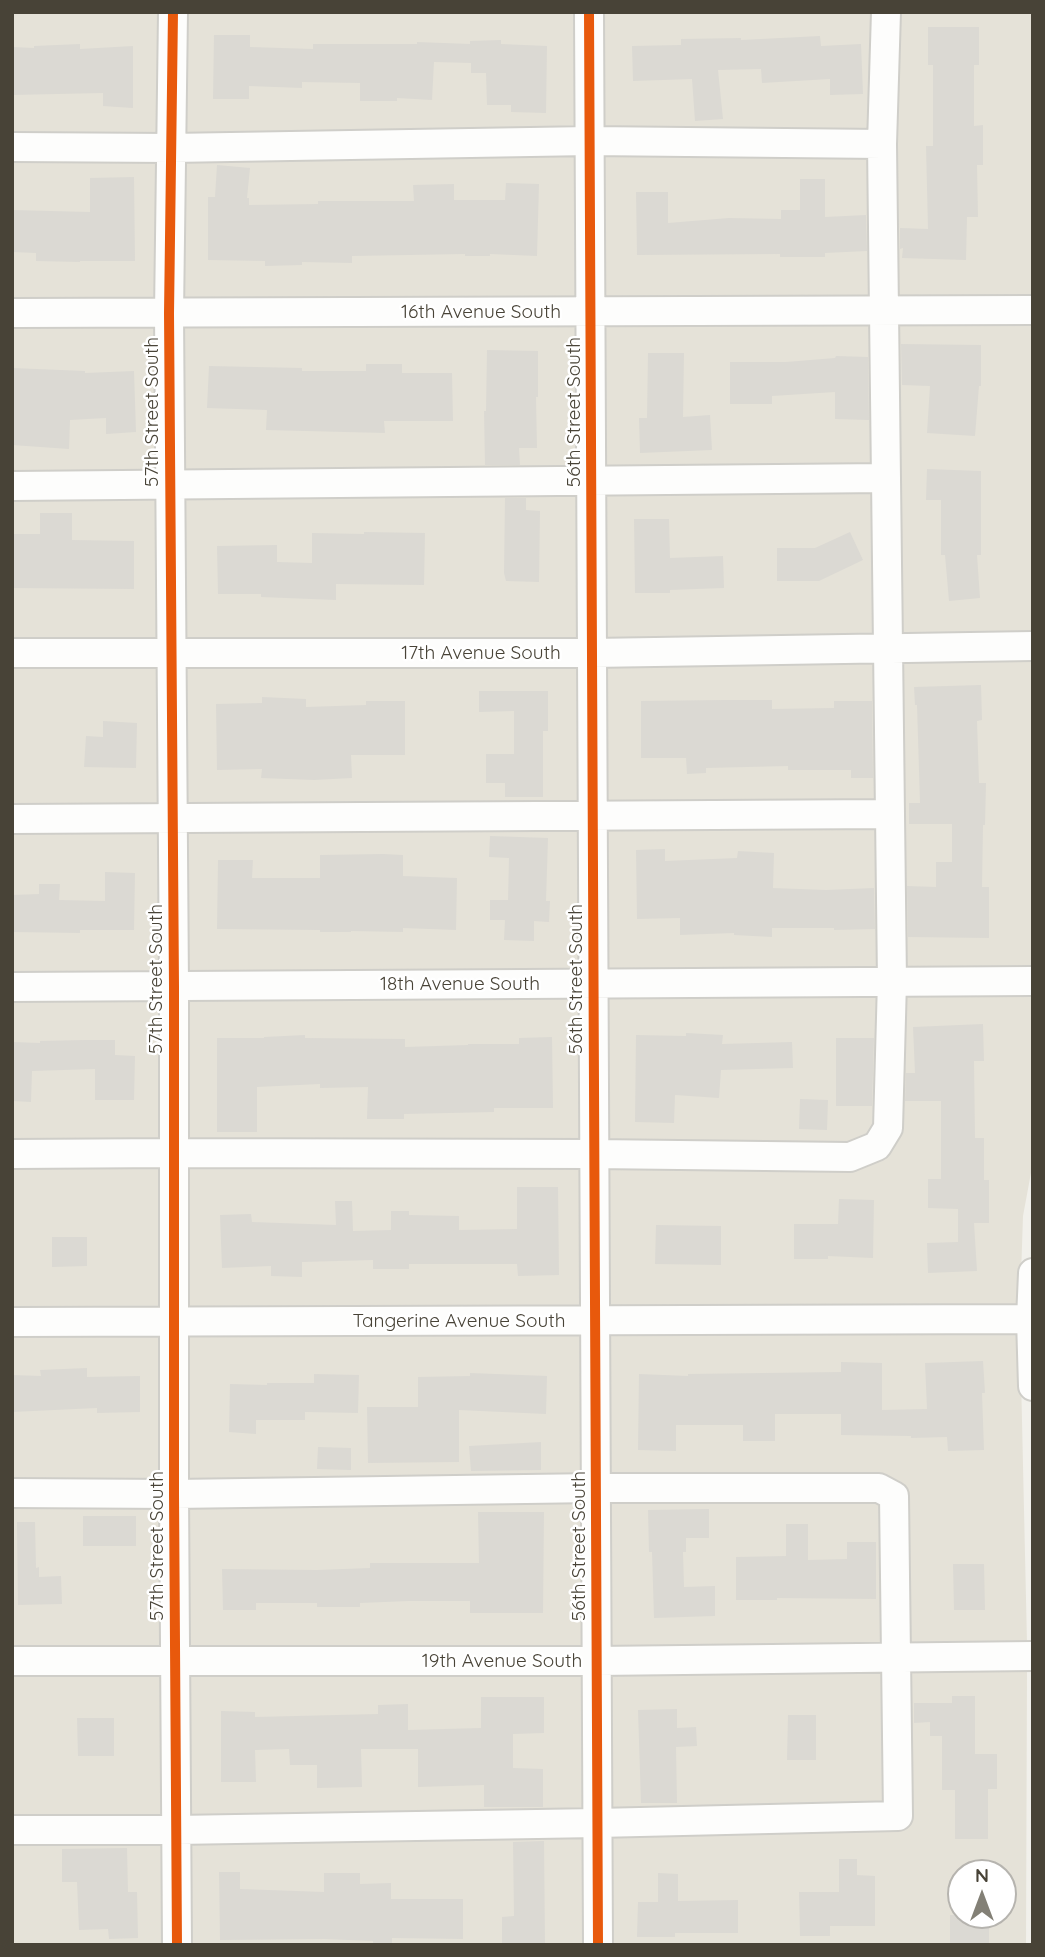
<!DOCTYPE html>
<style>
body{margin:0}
#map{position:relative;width:1045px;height:1957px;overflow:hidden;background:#f1f0eb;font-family:Quicksand,sans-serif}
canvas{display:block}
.frame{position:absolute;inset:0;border:14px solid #484337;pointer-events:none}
.north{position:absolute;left:947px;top:1859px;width:70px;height:70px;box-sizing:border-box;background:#fff;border:2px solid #b6b4af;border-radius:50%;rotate:0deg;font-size:19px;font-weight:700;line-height:28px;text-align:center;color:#484337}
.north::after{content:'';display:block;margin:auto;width:24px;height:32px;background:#838076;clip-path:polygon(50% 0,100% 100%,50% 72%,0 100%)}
</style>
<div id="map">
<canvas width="1045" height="1957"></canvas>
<div class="frame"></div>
<div class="north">N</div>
</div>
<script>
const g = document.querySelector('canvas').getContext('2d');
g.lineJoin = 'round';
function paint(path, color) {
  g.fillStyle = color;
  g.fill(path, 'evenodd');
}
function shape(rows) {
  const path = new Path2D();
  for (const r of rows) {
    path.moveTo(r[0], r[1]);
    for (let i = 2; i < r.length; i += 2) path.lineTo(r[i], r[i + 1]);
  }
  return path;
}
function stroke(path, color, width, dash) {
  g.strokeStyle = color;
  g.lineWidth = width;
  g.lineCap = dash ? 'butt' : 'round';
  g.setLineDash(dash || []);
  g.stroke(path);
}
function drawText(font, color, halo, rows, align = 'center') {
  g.font = font + ' Quicksand,sans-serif';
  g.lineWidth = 5;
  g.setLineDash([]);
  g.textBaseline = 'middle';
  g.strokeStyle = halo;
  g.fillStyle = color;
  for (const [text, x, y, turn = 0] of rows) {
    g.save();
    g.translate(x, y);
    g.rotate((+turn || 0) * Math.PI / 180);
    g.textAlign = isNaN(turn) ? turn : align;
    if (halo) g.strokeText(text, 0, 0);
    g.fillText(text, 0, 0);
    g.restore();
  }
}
paint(shape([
 [12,12,161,12,157,300,12,300],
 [184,12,578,12,579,298,180,300],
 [601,12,1033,12,1033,297,602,298],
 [1033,323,1033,633,604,640,602,324],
 [579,324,580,640,182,640,180,326],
 [12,326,157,326,159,640,12,640],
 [1033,659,1033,967,605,970,604,666],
 [159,665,162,973,12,974,12,666],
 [581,665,582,970,185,973,182,666],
 [1033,993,1033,1162,1023,1216,1020,1306,606,1307,605,996],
 [582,996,583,1307,185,1309,185,998],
 [162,998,162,1309,12,1309,12,999],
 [1020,1332,1027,1643,608,1648,607,1333],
 [584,1333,585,1648,186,1648,185,1334],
 [162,1334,163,1648,12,1648,12,1335],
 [1027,1669,1026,1945,609,1945,608,1674],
 [961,1873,1003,1873,1003,1915,961,1915],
 [12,1674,163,1674,166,1945,12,1945],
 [186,1674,585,1674,586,1945,189,1945]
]), '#e5e2d8');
paint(shape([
 [928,27,979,27,979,65,974,65,974,126,983,125,983,165,977,165,978,217,967,217,966,260,902,258,903,248,900,249,900,228,928,229,926,146,933,146,933,65,928,65],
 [214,35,250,35,250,47,313,49,313,44,417,44,417,42,470,44,470,41,501,40,501,44,547,46,546,113,511,112,511,105,487,105,486,73,471,73,471,63,434,62,432,100,397,98,397,101,360,101,360,83,302,82,302,88,249,86,249,99,213,99],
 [820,36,821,46,861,44,863,94,830,95,830,79,762,83,761,69,718,70,723,119,695,121,692,79,633,81,632,46,681,45,681,39,741,38,741,40],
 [80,44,80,49,133,46,133,108,103,106,103,93,12,95,12,47,34,48,34,46],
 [217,165,250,168,247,198,249,198,249,205,318,204,318,201,414,201,413,185,454,184,454,200,505,200,506,183,539,184,537,256,490,254,490,256,465,256,465,254,352,256,352,263,302,262,302,265,265,266,265,261,208,260,208,197,215,197],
 [134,177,135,261,80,261,80,262,36,261,36,253,12,252,12,210,90,212,90,178],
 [800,179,825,179,825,217,866,215,867,251,825,253,825,257,780,257,780,254,637,255,636,192,668,192,668,223,729,218,781,219,781,210,800,210],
 [901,344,981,345,981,386,979,386,975,436,927,433,930,386,902,385],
 [487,350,538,351,538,397,536,397,537,448,519,448,520,465,485,465,484,411,486,411],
 [648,353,684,353,683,417,710,415,712,450,640,453,639,418,647,418],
 [836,356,868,357,869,420,835,419,835,392,772,396,772,404,730,404,730,362,786,362,835,358],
 [366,364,402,364,402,373,452,373,453,421,384,421,385,433,266,430,267,410,207,408,209,366,302,368,302,371,366,371],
 [12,368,85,371,85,373,134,371,136,432,106,434,106,418,70,420,69,449,12,445],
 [927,469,981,471,981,555,977,555,980,598,949,601,945,555,941,555,941,500,926,500],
 [505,498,526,498,526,510,540,511,539,582,506,581,504,573],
 [40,513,72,513,72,540,134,541,134,589,12,588,12,534,40,534],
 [634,519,669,519,670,558,723,556,724,588,670,590,670,593,635,593],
 [364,532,425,533,424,585,336,584,336,600,261,597,261,594,218,594,217,546,277,545,277,562,312,563,312,533,364,534],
 [850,532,863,560,819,581,777,581,777,548,815,548],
 [981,685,982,720,977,721,979,783,986,783,985,825,983,825,982,887,989,887,989,938,908,937,907,886,936,887,936,862,952,862,952,824,909,824,909,803,920,803,917,705,915,705,914,687],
 [479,691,548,691,548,731,543,731,543,797,505,797,505,783,486,783,486,754,514,754,514,711,479,712],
 [262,697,306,699,306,707,366,705,366,701,405,701,405,755,351,755,352,778,314,780,261,778,262,769,217,770,216,704,262,703],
 [723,700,772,700,772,709,834,708,834,701,872,701,873,778,851,778,851,770,788,770,788,766,706,768,706,773,687,774,686,758,641,758,641,701],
 [103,721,137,723,136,768,84,767,86,736,103,737],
 [490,836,548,838,546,901,550,901,549,922,534,921,534,941,504,940,505,920,490,920,490,900,508,900,509,858,489,857],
 [665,849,665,861,737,858,738,851,774,853,773,888,826,890,874,888,875,929,834,930,834,928,772,928,772,937,734,935,734,933,680,935,680,918,637,919,636,850],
 [383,854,403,855,403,876,457,878,456,930,403,928,403,932,351,931,351,932,320,932,320,930,217,929,218,860,253,860,252,878,320,878,320,855],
 [105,872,135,873,134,930,80,930,80,933,12,932,12,895,39,894,39,884,60,884,59,900,105,901],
 [983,1024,984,1061,974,1061,975,1138,984,1138,984,1180,989,1180,989,1223,974,1223,977,1271,928,1273,927,1243,958,1242,958,1209,928,1208,928,1179,941,1179,941,1101,905,1101,906,1073,915,1073,913,1027],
 [686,1033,723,1035,722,1044,792,1042,793,1068,721,1070,719,1098,675,1095,674,1123,635,1122,636,1035,686,1036],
 [305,1035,305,1038,405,1039,405,1047,468,1045,468,1044,519,1044,519,1038,552,1037,553,1108,494,1108,494,1112,404,1114,404,1119,367,1119,368,1087,320,1088,320,1084,257,1087,257,1132,217,1132,217,1038,264,1038,264,1037],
 [836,1038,874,1038,872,1106,836,1106],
 [85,1040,115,1040,115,1055,135,1056,134,1100,95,1100,95,1069,32,1071,31,1102,12,1101,12,1042,40,1043,40,1041],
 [800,1099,828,1100,827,1130,799,1129],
 [517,1187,558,1187,559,1275,518,1276,517,1264,409,1264,409,1269,373,1269,373,1260,302,1262,302,1277,271,1276,271,1266,222,1268,220,1215,251,1214,252,1222,336,1225,335,1201,352,1201,353,1231,391,1230,391,1211,409,1211,409,1215,459,1216,459,1230,517,1229],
 [839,1199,874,1200,873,1258,828,1256,828,1259,794,1259,794,1224,838,1224],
 [656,1225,721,1226,721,1265,655,1264],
 [52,1237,87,1237,87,1266,52,1267],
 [983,1361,985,1393,982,1393,984,1450,948,1451,947,1437,911,1438,911,1436,841,1435,841,1414,775,1414,775,1441,743,1441,743,1425,676,1425,676,1451,638,1450,639,1374,688,1376,688,1374,841,1372,841,1362,882,1363,882,1410,927,1409,925,1363],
 [87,1368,87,1377,140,1376,140,1412,97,1413,97,1408,12,1412,12,1375,41,1376,40,1370],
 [470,1373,547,1376,546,1414,459,1410,459,1462,368,1463,367,1407,418,1407,418,1377,470,1376],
 [314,1374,359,1375,358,1413,305,1412,305,1420,256,1420,256,1434,229,1432,230,1384,267,1385,267,1383,314,1383],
 [541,1442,541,1470,471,1471,469,1446],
 [318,1447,351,1448,351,1470,317,1469],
 [709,1509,709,1538,686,1538,686,1552,683,1552,684,1587,715,1586,715,1616,654,1618,652,1552,649,1552,648,1510],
 [478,1512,544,1512,543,1613,470,1613,470,1601,409,1601,360,1603,360,1607,317,1607,317,1603,256,1603,256,1610,223,1610,222,1569,317,1570,370,1568,370,1563,479,1563],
 [83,1516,136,1516,136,1546,83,1546],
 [17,1522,35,1522,36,1568,39,1567,39,1577,61,1576,62,1604,18,1605],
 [786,1524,808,1524,808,1560,847,1559,847,1542,876,1542,876,1599,777,1598,777,1600,736,1600,736,1557,786,1556],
 [953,1564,984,1564,985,1610,954,1610],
 [952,1696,975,1696,975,1754,997,1754,997,1789,988,1789,988,1839,955,1839,955,1790,942,1790,942,1736,930,1736,930,1722,914,1723,914,1703,952,1703],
 [481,1697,544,1697,544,1733,513,1734,513,1768,543,1769,543,1807,484,1807,484,1785,418,1787,418,1749,361,1749,362,1787,317,1788,317,1765,290,1765,289,1749,255,1750,256,1782,221,1782,221,1711,255,1712,255,1717,378,1714,378,1705,408,1704,408,1730,481,1728],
 [677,1709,677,1728,696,1727,697,1746,676,1747,677,1803,641,1803,638,1710],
 [788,1715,816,1715,816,1760,787,1760],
 [77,1718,114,1718,114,1756,78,1756],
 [544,1841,545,1945,502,1945,502,1917,514,1916,513,1842],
 [127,1848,128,1892,137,1892,138,1938,109,1939,108,1929,79,1930,77,1882,62,1882,62,1849],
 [839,1859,857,1859,857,1875,875,1876,875,1926,830,1926,830,1936,800,1936,799,1892,839,1892],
 [219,1872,240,1872,240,1889,324,1892,324,1873,360,1873,360,1884,391,1883,391,1899,463,1899,463,1939,392,1938,392,1945,373,1945,373,1941,324,1939,220,1940],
 [658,1873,678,1874,678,1901,738,1900,738,1933,675,1933,675,1937,637,1937,638,1902,658,1902],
 [950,1915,989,1915,989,1945,950,1945]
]), '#dbd9d3');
const minor = shape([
 [173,12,169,313,174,986,174,1494,177,1945],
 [589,12,598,1945],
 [12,147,171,148,590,141,882,144],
 [12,313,1033,310],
 [12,486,886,478],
 [12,653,592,653,1033,646],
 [12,819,889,814],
 [12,987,1033,981],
 [12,1154,173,1153,594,1154,850,1157,877,1146,888,1128,892,981,882,144,886,12],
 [1033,1273,1031,1319,1033,1386],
 [12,1322,1031,1319],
 [12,1493,174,1494,596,1488,879,1488,894,1496,898,1816,597,1823,176,1830,12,1830],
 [12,1661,597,1661,1033,1656]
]);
stroke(minor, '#cfcec9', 32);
stroke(minor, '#fdfdfc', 28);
stroke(shape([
 [173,12,169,313,174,986,174,1494,177,1945],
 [589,12,598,1945]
]), '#e8590c', 10);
drawText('19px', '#484337', '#fff', [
 ["16th Avenue South",481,312],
 ["57th Street South",152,412,-90],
 ["56th Street South",574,412,-90],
 ["17th Avenue South",481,653],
 ["57th Street South",156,979,-90],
 ["56th Street South",576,979,-90],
 ["18th Avenue South",460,984],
 ["Tangerine Avenue South",459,1321],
 ["57th Street South",157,1546,-90],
 ["56th Street South",579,1546,-90],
 ["19th Avenue South",502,1661]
]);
</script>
